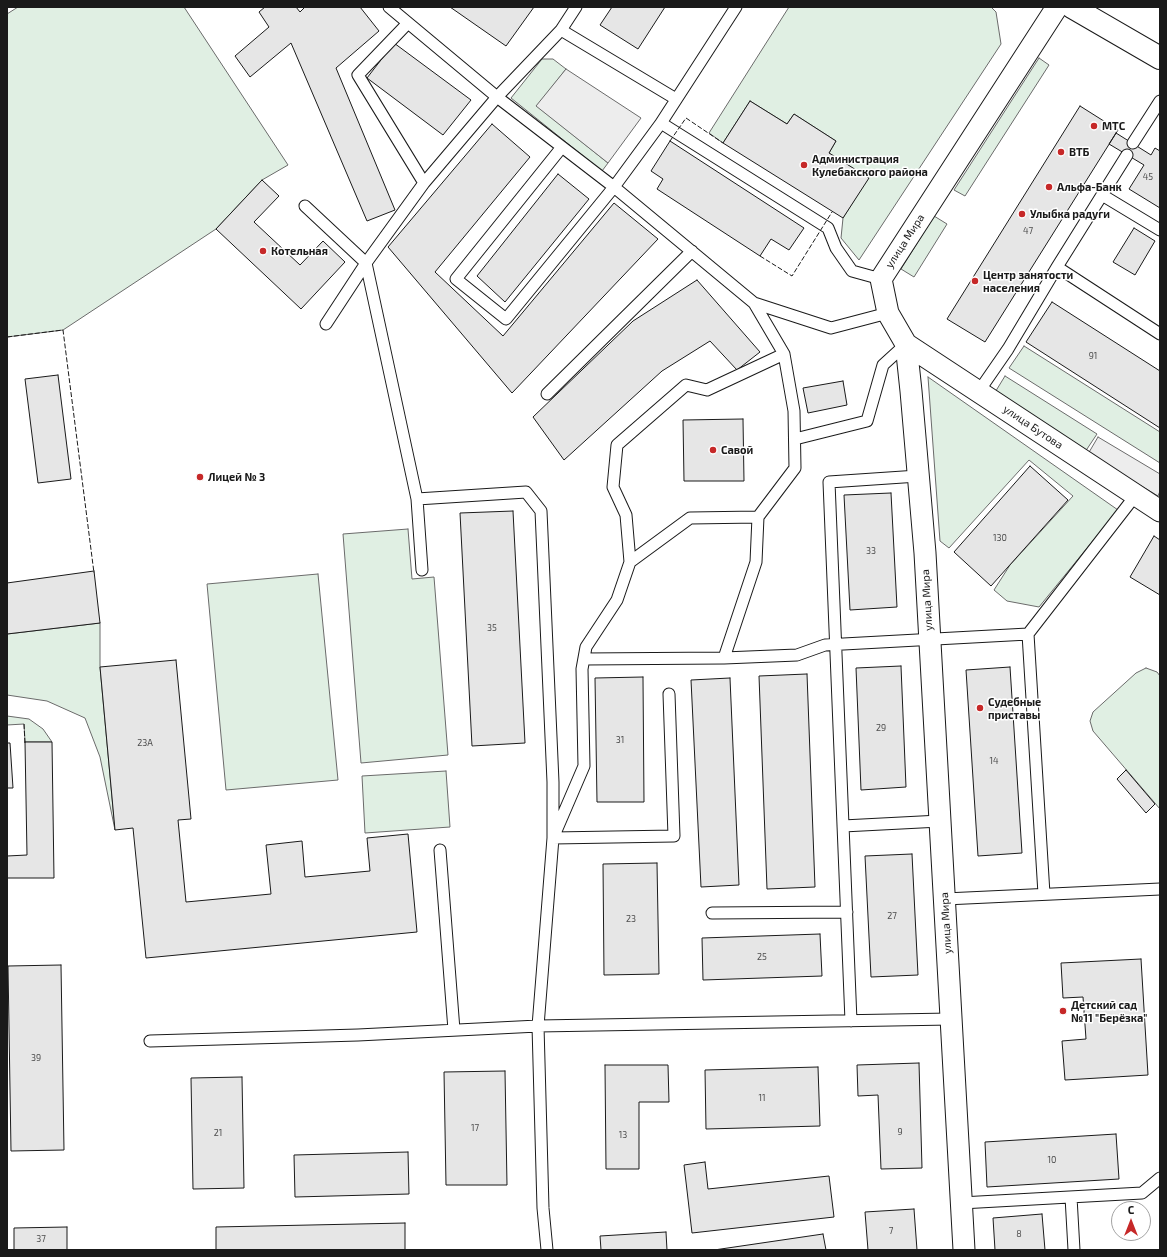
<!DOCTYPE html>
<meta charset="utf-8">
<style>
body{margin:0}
#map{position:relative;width:1167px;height:1257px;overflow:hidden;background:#fff;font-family:"Exo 2",sans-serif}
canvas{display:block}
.frame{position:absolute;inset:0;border:8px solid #1a1a1a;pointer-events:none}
.north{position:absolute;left:1111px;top:1201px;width:40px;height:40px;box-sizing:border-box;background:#fff;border:1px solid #a3a3a3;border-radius:50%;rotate:0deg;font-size:11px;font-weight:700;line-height:16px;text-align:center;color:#1a1a1a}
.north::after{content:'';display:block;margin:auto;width:14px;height:18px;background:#c62828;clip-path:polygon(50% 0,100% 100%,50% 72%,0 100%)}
</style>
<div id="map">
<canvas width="1167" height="1257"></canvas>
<div class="frame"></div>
<div class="north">С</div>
</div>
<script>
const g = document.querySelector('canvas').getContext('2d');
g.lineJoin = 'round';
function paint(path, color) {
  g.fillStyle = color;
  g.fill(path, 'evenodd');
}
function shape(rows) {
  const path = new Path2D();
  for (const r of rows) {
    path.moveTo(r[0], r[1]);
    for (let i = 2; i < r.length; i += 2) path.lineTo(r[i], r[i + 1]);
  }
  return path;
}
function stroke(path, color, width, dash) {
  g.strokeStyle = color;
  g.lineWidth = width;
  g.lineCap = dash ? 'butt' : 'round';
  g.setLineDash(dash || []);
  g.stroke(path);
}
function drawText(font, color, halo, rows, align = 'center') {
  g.font = font + ' "Exo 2",sans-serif';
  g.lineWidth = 3;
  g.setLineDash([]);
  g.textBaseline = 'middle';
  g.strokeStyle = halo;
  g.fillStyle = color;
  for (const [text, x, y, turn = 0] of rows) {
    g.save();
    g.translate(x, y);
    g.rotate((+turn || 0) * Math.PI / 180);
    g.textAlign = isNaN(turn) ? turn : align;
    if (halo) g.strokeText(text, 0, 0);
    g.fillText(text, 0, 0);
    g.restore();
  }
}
const green = shape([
 [18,7,184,7,288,165,262,180,216,229,63,330,7,337,7,14,18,7],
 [789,7,991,7,996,12,1001,44,859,260,841,238,843,218,868,178,829,153,836,141,794,114,787,124,750,101,723,143,709,133,789,7],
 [1039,58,1049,65,965,196,954,190,1039,58],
 [542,59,553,59,566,69,537,106,608,163,602,171,511,98,542,59],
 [934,216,947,224,914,277,901,269,934,216],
 [1024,346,1160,432,1160,463,1009,368,1024,346],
 [1005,376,1097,434,1085,452,994,394,1005,376],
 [928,377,1118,510,1039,607,1007,601,994,590,1010,565,1073,496,1029,460,949,548,940,541,928,377],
 [408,529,412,579,434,577,448,755,361,763,343,534,408,529],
 [318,574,338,780,226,790,207,584,318,574],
 [100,623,100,667,115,830,100,757,85,718,47,701,7,695,7,634,100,623],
 [1146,668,1157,672,1160,676,1160,809,1093,731,1090,721,1093,712,1136,673,1146,668],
 [7,716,29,719,43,729,52,742,25,742,24,724,7,725,7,716],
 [446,771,450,827,365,833,362,776,446,771]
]);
paint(green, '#e0efe3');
stroke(green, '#6a6a6a', 1);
const parking = shape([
 [566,69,641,118,608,163,536,106,566,69],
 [1098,437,1160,474,1160,491,1158,496,1088,454,1098,437]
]);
paint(parking, '#ededed');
stroke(parking, '#6a6a6a', 1);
const building = shape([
 [265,7,296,7,300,12,305,7,360,7,379,31,336,68,395,210,367,221,291,43,250,77,235,56,269,27,259,12,265,7],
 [450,7,534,7,506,46,450,7],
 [612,7,665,7,638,49,600,25,612,7],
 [394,43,471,100,443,135,367,78,394,43],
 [750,101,787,124,794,114,836,141,829,153,869,178,843,218,723,143,750,101],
 [1080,106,1118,130,985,342,947,319,1080,106],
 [492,124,530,157,435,272,503,336,614,203,658,239,512,393,388,247,492,124],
 [1116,133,1151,155,1155,148,1160,151,1160,208,1129,189,1144,165,1109,144,1116,133],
 [670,141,804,228,789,250,771,239,760,256,657,189,663,179,651,171,670,141],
 [558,174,589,199,505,302,477,276,558,174],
 [262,180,279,196,254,222,300,265,323,241,345,262,301,309,216,229,262,180],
 [1134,228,1155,241,1135,275,1113,262,1134,228],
 [697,280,760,352,737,370,710,341,662,371,564,460,533,417,633,321,697,280],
 [1052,302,1160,371,1160,428,1026,342,1052,302],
 [58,375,71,479,38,483,25,379,58,375],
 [843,381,847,405,808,413,803,388,843,381],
 [743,419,744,481,684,481,683,420,743,419],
 [1030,466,1068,500,991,586,954,552,1030,466],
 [891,493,897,607,850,610,844,495,891,493],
 [513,511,525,743,472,746,460,513,513,511],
 [1154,536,1160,540,1160,595,1130,577,1154,536],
 [94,571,100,623,7,634,7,583,94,571],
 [176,660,191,819,178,820,186,902,271,894,266,845,302,841,305,877,370,871,367,838,408,834,417,932,146,958,133,828,115,830,100,667,176,660],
 [901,666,906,787,861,790,856,668,901,666],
 [1010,667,1022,853,978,856,966,670,1010,667],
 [807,674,815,887,767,889,759,676,807,674],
 [643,677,644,802,597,802,595,678,643,677],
 [730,678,739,885,701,887,691,680,730,678],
 [25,742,52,742,54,878,7,878,7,856,27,855,25,742],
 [7,743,10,743,13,788,7,788,7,743],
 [1126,770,1155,804,1146,813,1117,779,1126,770],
 [912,854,918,975,871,977,865,856,912,854],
 [657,863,659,974,604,975,603,864,657,863],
 [820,934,822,976,703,980,702,938,820,934],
 [1141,959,1148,1075,1065,1080,1062,1041,1086,1039,1083,997,1063,998,1061,963,1141,959],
 [61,965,64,1150,11,1151,8,966,61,965],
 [919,1063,922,1168,881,1169,878,1095,858,1096,857,1065,919,1063],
 [605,1065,668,1065,669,1102,639,1102,639,1169,606,1169,605,1065],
 [818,1067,820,1126,706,1129,705,1070,818,1067],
 [505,1071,507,1185,446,1185,444,1072,505,1071],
 [242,1077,244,1188,193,1189,191,1078,242,1077],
 [1116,1134,1119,1179,987,1187,985,1142,1116,1134],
 [408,1152,409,1194,295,1197,294,1155,408,1152],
 [705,1162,708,1189,829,1176,834,1217,692,1233,684,1165,705,1162],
 [914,1209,917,1250,868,1250,865,1212,914,1209],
 [1042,1214,1045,1250,995,1250,993,1218,1042,1214],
 [405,1223,405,1250,216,1250,216,1227,405,1223],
 [67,1227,67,1250,14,1250,14,1228,67,1227],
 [666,1232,667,1250,601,1250,600,1236,666,1232],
 [823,1234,826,1250,714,1250,823,1234]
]);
paint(building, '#e6e6e6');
stroke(building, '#1a1a1a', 1);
const service = shape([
 [389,7,497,97,614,187,754,303,784,354,794,411,795,468,758,517,690,518,630,562],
 [408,23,358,75,424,183],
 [561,30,676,99],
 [661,123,828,228,836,248,852,271,881,279],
 [1133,143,1160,101],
 [562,147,456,279,506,319,614,187,661,123,736,7],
 [1102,195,1160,230],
 [305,206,366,263,417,499,422,570],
 [1057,267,1160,334],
 [754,303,831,328,888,313],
 [326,324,366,263,424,183,497,97,561,30,576,7],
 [979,391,1008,349,1057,267,1127,155],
 [547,394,692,251],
 [795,439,867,421,883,365,906,344],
 [417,499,526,492,541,511,553,782,553,838,538,1026,543,1208,547,1250],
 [1028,634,1044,894],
 [724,658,756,562,758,517],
 [584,659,724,658,797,655,825,645,1028,634,1135,496],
 [669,694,674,836,553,838,584,766,582,669,586,647,617,600,630,562,626,515,613,487,617,445,686,385,707,390,784,354],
 [843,826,940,821],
 [440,850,454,1030],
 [945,899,1160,889],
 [712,913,847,912],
 [851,1021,829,482,918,476],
 [150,1041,358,1035,538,1026,951,1019],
 [1071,1197,1074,1250],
 [961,1203,1142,1193,1160,1178]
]);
const minor = shape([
 [906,344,1160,511],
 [964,1250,925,553,911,391,906,344,888,313,881,279,1057,7]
]);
const tertiary = shape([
 [1072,7,1160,58]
]);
stroke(service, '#1a1a1a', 13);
stroke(minor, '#1a1a1a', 23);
stroke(tertiary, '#1a1a1a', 24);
stroke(service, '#fff', 11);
stroke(minor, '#fff', 21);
stroke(tertiary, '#fff', 22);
stroke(shape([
 [670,141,686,118,723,143],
 [760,256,792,276,832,212],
 [7,337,63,330,94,573],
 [24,724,25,744]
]), '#1a1a1a', 1, [5, 2]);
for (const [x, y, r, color] of [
 [1094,126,4,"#c62828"],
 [1061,152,4,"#c62828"],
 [804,165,4,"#c62828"],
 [1049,187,4,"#c62828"],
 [1022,214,4,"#c62828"],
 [263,251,4,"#c62828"],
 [975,281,4,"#c62828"],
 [713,450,4,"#c62828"],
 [200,477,4,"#c62828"],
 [980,708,4,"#c62828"],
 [1063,1011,4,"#c62828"]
]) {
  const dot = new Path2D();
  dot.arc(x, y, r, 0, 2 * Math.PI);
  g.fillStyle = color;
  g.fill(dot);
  stroke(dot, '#fff', 1.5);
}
drawText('9px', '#4d4d4d', null, [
 ["45",1148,177],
 ["47",1028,231],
 ["91",1093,356],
 ["130",1000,538],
 ["33",871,551],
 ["35",492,628],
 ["29",881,728],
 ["31",620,740],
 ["23А",145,743],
 ["14",994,761],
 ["27",892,916],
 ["23",631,919],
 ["25",762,957],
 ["39",36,1058],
 ["11",762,1098],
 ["17",475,1128],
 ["9",900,1132],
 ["21",218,1133],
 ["13",623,1135],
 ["10",1052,1160],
 ["7",891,1231],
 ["8",1019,1234],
 ["37",41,1239]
]);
drawText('bold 11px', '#1a1a1a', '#fff', [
 ["МТС",1102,126],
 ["ВТБ",1069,152],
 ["Администрация",812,159],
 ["Кулебакского района",812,172],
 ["Альфа-Банк",1057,187],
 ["Улыбка радуги",1030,214],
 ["Котельная",271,251],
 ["Центр занятости",983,275],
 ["населения",983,288],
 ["Савой",721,450],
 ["Лицей № 3",208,477],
 ["Судебные",988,702],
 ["приставы",988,715],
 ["Детский сад",1071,1005],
 ["№11 \"Берёзка\"",1071,1018]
], 'left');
drawText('11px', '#1a1a1a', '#fff', [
 ["улица Мира",905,241,-57],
 ["улица Бутова",1033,427,34],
 ["улица Мира",927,600,-93],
 ["улица Мира",946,923,-93]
]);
</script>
